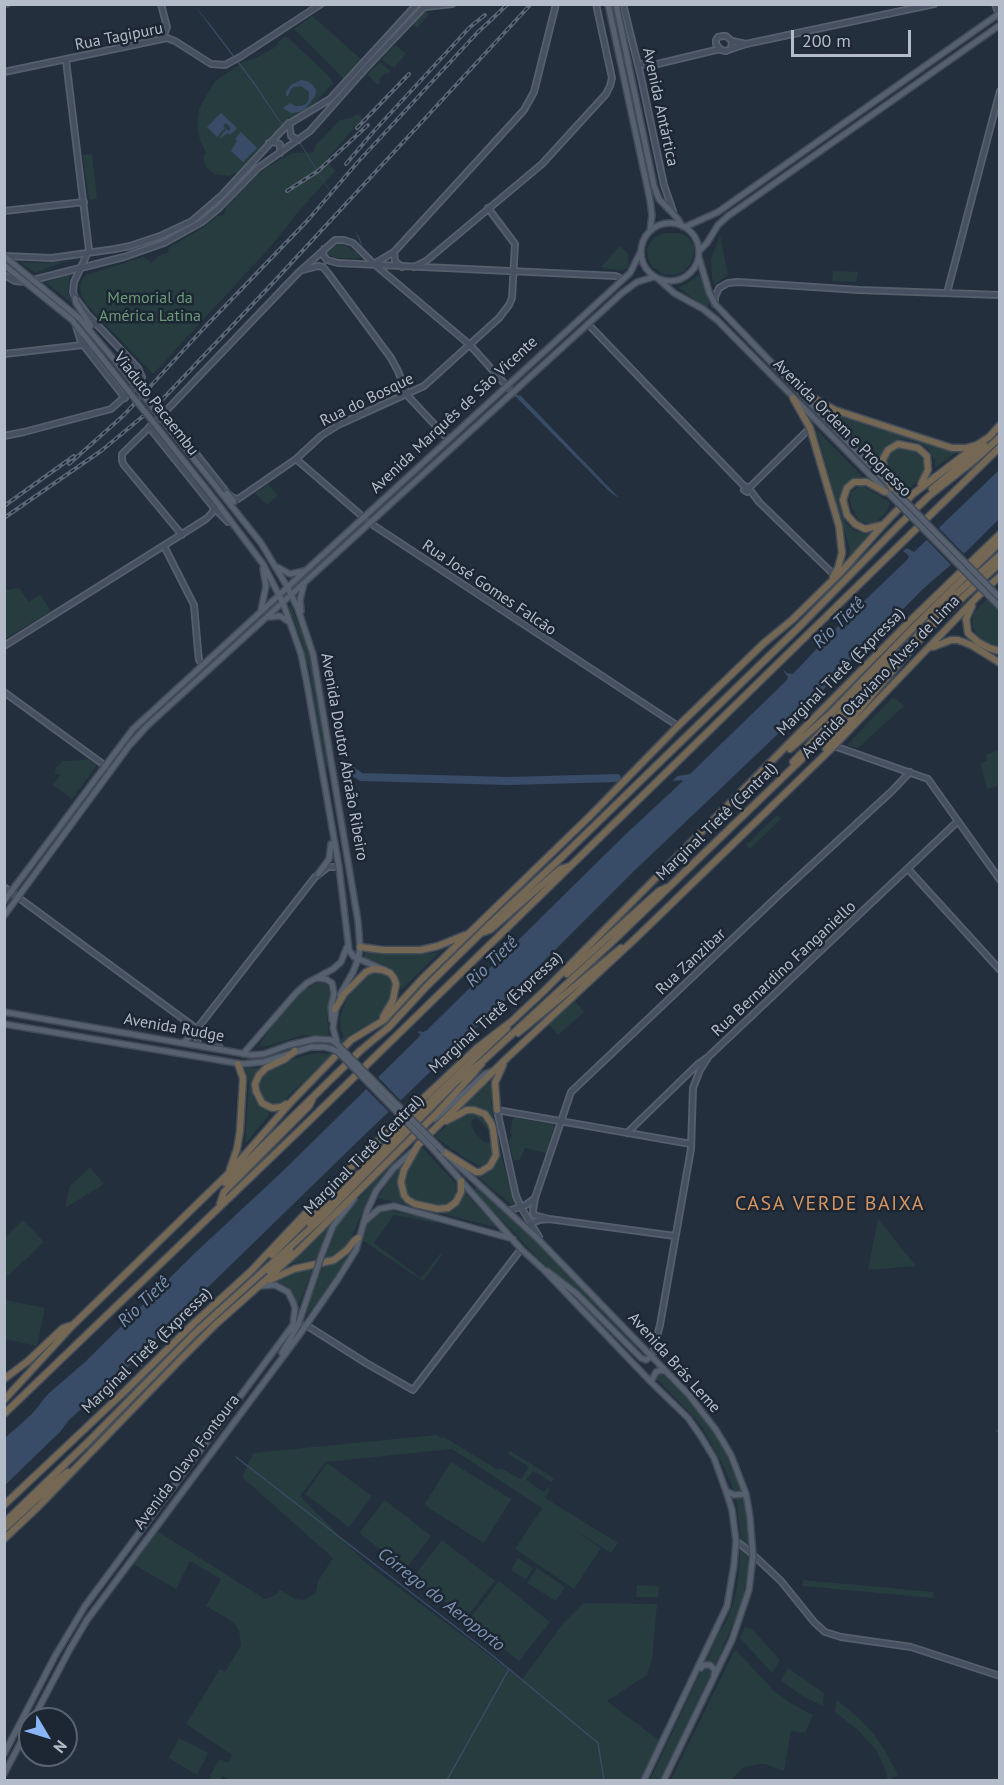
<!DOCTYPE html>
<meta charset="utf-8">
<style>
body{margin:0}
#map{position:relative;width:1004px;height:1785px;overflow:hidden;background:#242f3e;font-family:"PT Sans",sans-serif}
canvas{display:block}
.frame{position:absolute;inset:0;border:6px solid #b4bcc9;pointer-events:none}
.north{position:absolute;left:18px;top:1707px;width:60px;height:60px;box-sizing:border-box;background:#1d2633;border:2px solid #59626f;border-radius:50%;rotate:128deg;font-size:16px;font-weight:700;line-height:24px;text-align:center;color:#b4bcc9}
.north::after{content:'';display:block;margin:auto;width:21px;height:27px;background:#8ab4f8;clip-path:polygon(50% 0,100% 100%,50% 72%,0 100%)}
.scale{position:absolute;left:791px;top:30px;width:120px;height:27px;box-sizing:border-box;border:3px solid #b4bcc9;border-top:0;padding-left:8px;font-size:18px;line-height:21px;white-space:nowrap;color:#b4bcc9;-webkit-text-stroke:4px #1d2633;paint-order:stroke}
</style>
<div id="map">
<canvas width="1004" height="1785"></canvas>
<div class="frame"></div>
<div class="north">N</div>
<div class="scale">200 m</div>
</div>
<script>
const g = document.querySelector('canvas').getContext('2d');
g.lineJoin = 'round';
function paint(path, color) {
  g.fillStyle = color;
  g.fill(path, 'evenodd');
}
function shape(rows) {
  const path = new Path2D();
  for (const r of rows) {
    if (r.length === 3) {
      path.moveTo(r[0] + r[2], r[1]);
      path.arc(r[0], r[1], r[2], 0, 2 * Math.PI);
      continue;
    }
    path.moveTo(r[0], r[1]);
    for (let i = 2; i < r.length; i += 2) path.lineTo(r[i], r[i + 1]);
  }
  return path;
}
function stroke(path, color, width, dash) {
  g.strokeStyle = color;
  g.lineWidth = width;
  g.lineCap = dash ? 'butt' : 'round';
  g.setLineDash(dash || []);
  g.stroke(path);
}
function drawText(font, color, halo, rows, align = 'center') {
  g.font = font + ' "PT Sans",sans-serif';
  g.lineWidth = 5;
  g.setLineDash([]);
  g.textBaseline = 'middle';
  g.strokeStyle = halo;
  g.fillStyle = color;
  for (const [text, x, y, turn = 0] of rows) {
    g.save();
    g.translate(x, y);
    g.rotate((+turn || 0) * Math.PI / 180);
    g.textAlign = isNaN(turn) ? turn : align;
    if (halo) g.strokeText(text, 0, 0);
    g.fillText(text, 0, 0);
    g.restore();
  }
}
paint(shape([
 [424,9,429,14,417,28,412,25,363,78,361,76],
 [312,16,363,61,345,80,294,29],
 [284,37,287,37,328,75,333,83,309,109,286,123,240,172,229,176,214,174,206,167,203,157,206,153,200,140,197,127,199,110,202,103,215,81,245,61,254,59,274,48,279,41],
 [394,46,397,46,406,54,394,68,383,61,382,59],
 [379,63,381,63,391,71,388,74,386,72,379,80,380,82,378,85,369,76,368,74],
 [358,114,363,118,326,160,335,171,298,212,273,244,153,374,87,305,82,297,80,286,82,279,86,275,144,257,151,263,161,254,166,254,169,251,168,248,203,228,217,216,224,215,226,208,257,175,267,167,292,153,314,152,315,146,340,120,351,118],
 [92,154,97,199,89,200,83,155],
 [665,233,677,233,683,234,689,238,694,246,694,252,691,263,683,272,678,274,666,275,661,273,652,266,649,261,647,250,649,244,654,238],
 [720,235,728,275,714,285,712,277,711,259],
 [342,243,350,248,361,257,360,258,337,258,328,255,328,251,337,244],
 [620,246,628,253,628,268,621,270,602,268,601,267],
 [79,260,58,264,35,273,20,262,47,263],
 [833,271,858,272,856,282,832,281],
 [70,275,68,292,72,303,45,282],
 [699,275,709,301,709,307,703,306,678,287,686,284],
 [824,411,952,451,958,451,935,468,935,460,927,447,914,441,900,439,892,443,882,453,879,465,855,444],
 [816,429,861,475,861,476,852,479,845,485,840,495,840,505,846,523,854,530,860,533,872,533,847,560,850,550,848,541,839,513],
 [903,447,920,452,924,456,926,463,926,469,924,475,907,491,899,487,892,478,889,472,888,464,888,458,892,452,896,449],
 [268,484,278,495,267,505,255,493],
 [861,485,890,502,887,511,875,523,870,524,859,521,852,508,850,500,851,493,855,489],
 [19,588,29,602,40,594,51,611,5,639,5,590],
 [987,599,999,611,999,649,978,637,973,628,973,617,976,610],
 [291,605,305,641,312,668,328,767,325,767,309,668,302,642,289,607],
 [892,698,896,699,904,706,858,748,847,745],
 [999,750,999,785,987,789,980,763,987,761,986,755],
 [86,758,97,765,72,799,53,785,61,774,55,774,56,767,58,766,62,761,85,760],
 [777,815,781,819,750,849,746,845],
 [365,952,423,954,440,952,401,990,398,976,396,972,385,965,365,958,364,956],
 [376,971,388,975,393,986,390,1001,384,1011,373,1022,348,1036,326,1060,282,1102,269,1104,263,1100,259,1091,259,1082,261,1077,270,1067,307,1055,318,1053,329,1054,344,1036,341,1030,340,1017,347,998,364,978],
 [318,982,325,983,328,987,330,993,327,1018,329,1036,303,1035,267,1046,261,1046,260,1044,275,1022,293,1002,305,990],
 [574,1000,584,1012,558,1035,548,1024],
 [245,1068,259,1068,253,1080,253,1097,261,1108,268,1109,269,1115,245,1144,249,1083],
 [488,1082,491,1085,491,1104,495,1121,488,1113,478,1107,470,1106,455,1112,485,1083],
 [471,1114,477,1114,485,1120,489,1131,477,1118,472,1120,471,1124,476,1134,486,1143,489,1142,493,1147,491,1159,483,1165,479,1166,465,1158,435,1137,436,1134,452,1122],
 [513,1117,555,1125,546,1153,525,1148,520,1160,513,1160,509,1141,513,1134,510,1133],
 [422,1147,456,1184,455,1195,446,1205,438,1205,416,1200,409,1195,404,1187,404,1176],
 [500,1151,515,1204,512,1205,477,1176,478,1174,490,1171,494,1167,497,1163],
 [398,1156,399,1157,387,1170,372,1190,350,1241,337,1255,325,1258,336,1229,345,1213],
 [405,1161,398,1179,398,1192,404,1200,416,1207,378,1198,394,1173],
 [90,1167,104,1184,65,1208,70,1186],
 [477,1187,542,1247,639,1347,636,1350,581,1297,599,1318,597,1320,580,1303,575,1291,542,1262,473,1190],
 [463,1191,494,1224,495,1227,439,1213,450,1210,455,1207,459,1203],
 [342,1208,330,1227,317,1259,288,1264],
 [384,1211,393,1211,437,1221,436,1223,394,1215,374,1243,421,1278,440,1254,442,1255,423,1281,362,1240,367,1222,378,1212],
 [878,1219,916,1266,868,1270],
 [23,1220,44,1242,8,1276,5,1272,5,1238],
 [352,1250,331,1284,307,1315,310,1298,323,1266,336,1262],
 [312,1269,304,1293,297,1306,293,1292,276,1280,292,1273],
 [5,1300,45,1308,37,1346,5,1339],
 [658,1367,707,1421,726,1453,744,1496,750,1540,747,1575,742,1602,719,1657,660,1780,650,1780,718,1635,728,1618,735,1598,739,1572,741,1539,737,1503,732,1485,722,1463,702,1427,690,1413,651,1373],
 [220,1408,223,1411,196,1448,192,1444,193,1439,198,1435,209,1421,216,1416],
 [436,1435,442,1438,444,1437,498,1470,500,1468,521,1479,529,1467,508,1454,510,1451,554,1478,552,1482,533,1471,526,1480,544,1492,547,1488,550,1489,545,1498,618,1543,611,1553,573,1529,601,1548,574,1589,515,1549,542,1508,452,1449,326,1462,300,1496,366,1563,509,1670,521,1681,562,1625,584,1603,657,1604,652,1659,647,1675,607,1701,661,1742,643,1780,231,1780,223,1776,220,1780,215,1780,209,1778,219,1759,228,1763,232,1755,186,1724,220,1669,225,1672,241,1645,239,1631,235,1624,230,1620,206,1606,221,1579,190,1561,176,1589,133,1564,157,1531,265,1599,274,1596,280,1590,296,1599,303,1600,316,1593,318,1581,333,1558,242,1477,253,1453],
 [451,1462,511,1499,484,1543,424,1505],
 [327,1463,372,1496,349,1527,305,1494],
 [385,1500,431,1536,406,1569,359,1533],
 [442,1540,495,1581,466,1618,413,1577],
 [518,1558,533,1568,526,1579,511,1570],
 [537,1568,565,1587,556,1601,527,1583],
 [803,1580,934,1592,933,1598,803,1586],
 [499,1581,550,1622,519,1661,468,1621],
 [637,1585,659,1586,658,1597,636,1597],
 [745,1627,752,1629,780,1660,772,1673,740,1638],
 [736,1650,775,1692,792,1704,813,1715,805,1733,791,1731,784,1771,765,1764,759,1764,744,1767,731,1780,671,1780,733,1653],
 [788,1668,824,1693,823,1706,801,1695,781,1681],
 [837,1700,861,1720,873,1733,884,1749,898,1775,888,1780,884,1766,876,1750,857,1729,835,1712],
 [179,1738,208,1753,197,1775,169,1758]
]), '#263c3f');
paint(shape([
 [194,5,213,28,254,82,280,121,298,136,299,141,355,231,360,239,364,251,402,286,471,345,518,396,520,395,619,498,610,492,517,398,471,346,402,287,364,251,355,231,298,141,297,136,279,121,253,83],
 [301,80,307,81,313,85,316,90,315,96,306,108,300,112,291,113,283,108,290,103,295,106,301,106,306,104,309,99,309,92,301,86,294,87,291,89,288,96,286,96,286,92,291,85],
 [221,113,237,128,230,135,228,133,219,139,226,129,229,131,231,128,226,123,223,126,225,128,217,137,207,127],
 [241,132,257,148,243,162,231,151,237,141,235,139],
 [999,470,999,519,969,549,923,589,801,712,633,872,505,1000,353,1146,165,1329,140,1356,69,1420,60,1432,5,1485,5,1438,32,1414,48,1394,85,1362,195,1253,284,1170,418,1038,421,1034,418,1033,419,1031,423,1032,427,1030,628,832,683,781,682,780,673,781,675,778,678,776,690,774,787,680,788,677,782,669,787,673,793,674,840,624,908,559,909,556,903,551,907,548,914,552]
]), '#394c67');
paint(shape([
 [936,525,966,556,953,567,924,537],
 [376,1075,403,1103,391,1114,364,1087]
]), '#242f3e');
stroke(shape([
 [342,776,361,777],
 [137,1359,142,1366],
 [997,1431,1000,1429],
 [236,1457,492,1655,598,1743,604,1780],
 [447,1780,509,1669]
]), '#394c67', 1.5);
stroke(shape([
 [347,767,361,777,509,781,617,778]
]), '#394c67', 8);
const secondary = shape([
 [161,4,167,27,163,38],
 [623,4,641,77,664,185,674,214],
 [995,4,1000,18],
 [425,7,452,4],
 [732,41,731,49,726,51,721,50,716,44,716,40,718,37,723,36,726,36,732,41,746,44],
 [731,49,746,44,934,4],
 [638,63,649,66,720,49],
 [4,72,167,38,175,41,211,64,225,65,240,57,321,4],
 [289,123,291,136,298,140],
 [269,143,274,142,280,144,280,153],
 [4,211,84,202],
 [324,249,323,255,327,260,338,263,616,276,622,279],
 [394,252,395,261,402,267],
 [4,256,52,258,115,249,130,246,160,236,192,221,222,195,287,125,330,99,417,4],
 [374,264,394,252,524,110,534,92,556,4],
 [414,267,426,261,542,164,606,94,610,86,612,78,596,4],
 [303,270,318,266,323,267,328,273,391,358,398,371,407,395,448,439],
 [4,275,15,281,25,282,124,257,164,243,202,222,218,209,258,168,310,131,365,69,427,4],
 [947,293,1000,91],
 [715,304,715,297,719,288,728,283,738,282,859,290,1000,295],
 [588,324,745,487],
 [76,326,81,342,125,398],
 [4,354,83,345,96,350],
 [164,413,227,493,233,498,238,499,296,459,321,436,338,425,424,386,499,318,509,305,512,298,515,244,488,208],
 [149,427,214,508,228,522,231,522],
 [4,436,24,432,111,409,130,392,142,377,138,368,87,314,75,298,73,292,74,282,89,250,66,60],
 [296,459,370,523,678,726],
 [747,487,750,489,747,492,744,490,747,487],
 [749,488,810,428],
 [750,490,759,502,830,571,835,573],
 [182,535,124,465,122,461,122,454,164,413,298,273,335,240,344,240,353,243,374,264,470,345,513,393],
 [164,546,194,605,198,651,199,660,202,665],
 [4,646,206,519,212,513,214,508],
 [4,692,111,770],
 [834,746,928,779,1000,880],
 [908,869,1000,970],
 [4,887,216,1043,221,1049],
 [198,1045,197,1035,200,1025,315,877,328,867,339,867],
 [627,1133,697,1065,708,1057,958,821],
 [508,1211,526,1205,535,1198],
 [549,1219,534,1215,533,1211,535,1198,571,1092,781,893,892,791,910,772],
 [530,1224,539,1220,549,1219,675,1236],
 [539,1237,521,1207,516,1196,497,1110,691,1144],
 [302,1325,306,1325,366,1363,413,1390,521,1249],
 [652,1356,660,1325,691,1149,693,1088,700,1070,707,1059],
 [736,1541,749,1551,781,1581,814,1622,825,1632,841,1637,911,1647,1000,1676]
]);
const primary = shape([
 [608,4,650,200,652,215,650,231],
 [616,4,654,186,659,199,678,219,682,226],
 [4,5,7,4],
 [670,252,29],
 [685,227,718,212,1000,13],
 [700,250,707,243,718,225,728,216,1000,25],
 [4,256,79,318,117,363],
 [699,258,709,292,715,304,900,496],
 [4,265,72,320,96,350],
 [657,278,674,293,703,309,717,320,895,500],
 [75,298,76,303,91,326],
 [227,493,234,502],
 [222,494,261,543,288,588,298,609,313,654,358,921,360,947,358,959,353,972,340,995],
 [215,500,263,564,283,603,301,654,307,684,339,867,349,950,354,957,385,970],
 [277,567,290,574,304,571],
 [994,601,1000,607],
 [261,610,266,586,263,569],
 [301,611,300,600,304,584],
 [270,617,280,616,289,622],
 [318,874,329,859,331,844],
 [4,901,133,729,630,273,641,251],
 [4,916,129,746,147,726,622,293,637,282,654,277],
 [317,978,326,979,332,983,334,994,331,1007,332,1020],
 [336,1007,333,1028,337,1043],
 [4,1012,251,1055,264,1054,289,1045,315,1039,331,1040,337,1044],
 [4,1024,242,1064,264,1062,311,1047,325,1047,332,1049],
 [183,1043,198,1029],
 [243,1054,296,993,307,983,333,969,341,962,347,947],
 [435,1119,485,1074,492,1071],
 [434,1150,521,1249,543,1269,651,1382,688,1418,700,1435,714,1458,726,1491,732,1510,736,1541,734,1565,727,1606,644,1780],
 [448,1156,537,1238,689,1395,716,1430,731,1455,746,1494,750,1517,753,1555,749,1590,732,1640,664,1780],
 [364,1222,379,1209,394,1206,513,1239],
 [322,1254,333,1226,354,1199],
 [547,1271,577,1294,641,1358,646,1360,652,1356],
 [282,1353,298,1325,314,1278],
 [651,1382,656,1372,661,1370,665,1371],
 [726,1491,734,1495,746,1494],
 [701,1668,704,1665,710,1665,715,1670,714,1676],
 [33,1719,70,1649,87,1620,300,1334,338,1279,356,1250,367,1211,376,1191,393,1169,415,1149],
 [4,1754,55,1656,85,1606,293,1325,295,1308,293,1302,288,1292,275,1285,259,1286],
 [4,1774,30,1725]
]);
const highway = shape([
 [799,390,835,410,952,448,966,448,977,445,989,437,1000,425],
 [793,398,810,428,839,526,842,553,838,568,833,577],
 [892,488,884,470,883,459,888,450,898,444,918,448,927,456,928,470,921,484],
 [932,489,984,445],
 [882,525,865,529,855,524,847,515,843,500,847,488,854,482,867,482,885,492],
 [972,606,966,619,968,633,978,642,989,648,1000,651],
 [932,626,1000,563],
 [933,647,951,640,958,640,971,645,1000,663],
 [790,749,831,713,907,634,1000,542],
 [826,749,921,638],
 [793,762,889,661],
 [481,933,490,930,560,869,570,866],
 [360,947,383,950,421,950,438,946,465,935],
 [567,974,659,891,668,887],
 [335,1009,344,994,366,972,373,969,383,970,390,973,394,978,396,984,393,1000,383,1017],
 [518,1033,621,948],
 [286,1104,281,1107,272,1108,262,1103,256,1091,255,1084,259,1075,266,1068,285,1059,295,1051],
 [497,1110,495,1083,503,1065],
 [444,1152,476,1172,480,1172,490,1166,496,1155,493,1129,491,1123,485,1114,474,1110,467,1110,446,1121],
 [230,1169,237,1149,240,1131,243,1078,238,1064],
 [461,1181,461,1192,456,1202,448,1208,438,1209,415,1204,408,1200,404,1195,401,1182,404,1170,418,1145,508,1057,636,938,834,746,977,597,1000,576],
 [225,1183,361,1050,389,1027,427,986,491,923,562,857,801,625,901,523,929,496,976,459,1000,437],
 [220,1204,224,1192,309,1106,312,1100],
 [310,1224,430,1101,507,1028],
 [272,1255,324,1203],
 [269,1271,291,1252],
 [270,1280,294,1269,334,1260,347,1250,354,1241,358,1238],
 [4,1379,28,1361,63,1328,72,1325],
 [4,1400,73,1325,227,1175,292,1101,351,1040,384,1020,421,980,591,815,678,726,764,643,792,620,842,571,883,525,913,494,977,445],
 [4,1414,306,1124,1000,447],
 [4,1505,124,1392,193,1324,250,1272,319,1199,381,1138,477,1048,512,1021,545,990,912,619,1000,534],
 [4,1523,89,1441,195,1333,323,1217,456,1082,484,1060,611,943,808,753,953,597,1000,555],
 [4,1529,62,1476,67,1472,72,1472],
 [4,1539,38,1507,179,1361,215,1325,296,1253,436,1114,472,1075,482,1063]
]);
stroke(secondary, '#565f6c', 8);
stroke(primary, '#414a57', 8);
stroke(highway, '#434c59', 9);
stroke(secondary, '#465061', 4.5);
stroke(primary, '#56606e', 5);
stroke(highway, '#746855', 6);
const rail = shape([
 [357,128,409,74],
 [346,164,374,131,470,27,485,15],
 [287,191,318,171,368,125],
 [69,464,124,415,204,328,308,220,357,163,478,32,508,4],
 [4,506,74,456],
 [4,518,101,451,159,403,269,287,531,4]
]);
stroke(rail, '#5a6575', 4);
stroke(rail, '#1d2633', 1.5, [4.5]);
const primaryBridge = shape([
 [96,350,215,500],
 [117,363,222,494],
 [900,496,998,596],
 [895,500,994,601],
 [337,1044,443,1151],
 [332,1049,338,1052,434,1150],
 [314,1278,322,1254]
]);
stroke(primaryBridge, '#414a57', 8, []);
stroke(primaryBridge, '#56606e', 5);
drawText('16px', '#b4bcc9', '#1d2633', [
 ["Rua Tagipuru",119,37,-11],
 ["Avenida Antártica",660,107,78],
 ["Rua do Bosque",367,400,-26],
 ["Viaduto Pacaembu",156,404,52],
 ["Avenida Marquês de São Vicente",454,415,-43],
 ["Avenida Ordem e Progresso",842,428,45],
 ["Rua José Gomes Falcão",489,588,34],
 ["Marginal Tietê (Expressa)",841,672,-45],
 ["Avenida Otaviano Alves de Lima",881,677,-46],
 ["Avenida Doutor Abraão Ribeiro",344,757,80],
 ["Marginal Tietê (Central)",717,822,-44],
 ["Rua Zanzibar",691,962,-43],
 ["Rua Bernardino Fanganiello",784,969,-43],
 ["Marginal Tietê (Expressa)",496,1013,-42],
 ["Avenida Rudge",174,1028,10],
 ["Marginal Tietê (Central)",364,1155,-45],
 ["Marginal Tietê (Expressa)",147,1351,-44],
 ["Avenida Brás Leme",674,1363,48],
 ["Avenida Olavo Fontoura",187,1462,-53]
]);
drawText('16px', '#6b9a76', '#1d2633', [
 ["Memorial da",150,298],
 ["América Latina",150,316]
]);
drawText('italic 18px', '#7c92b1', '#1d2633', [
 ["Rio Tietê",839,623,-44],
 ["Rio Tietê",492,962,-44],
 ["Rio Tietê",144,1302,-44],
 ["Córrego do Aeroporto",441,1600,38]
]);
g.letterSpacing = '1.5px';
drawText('20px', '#d59563', '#1d2633', [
 ["CASA VERDE BAIXA",830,1204]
]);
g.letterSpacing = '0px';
</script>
